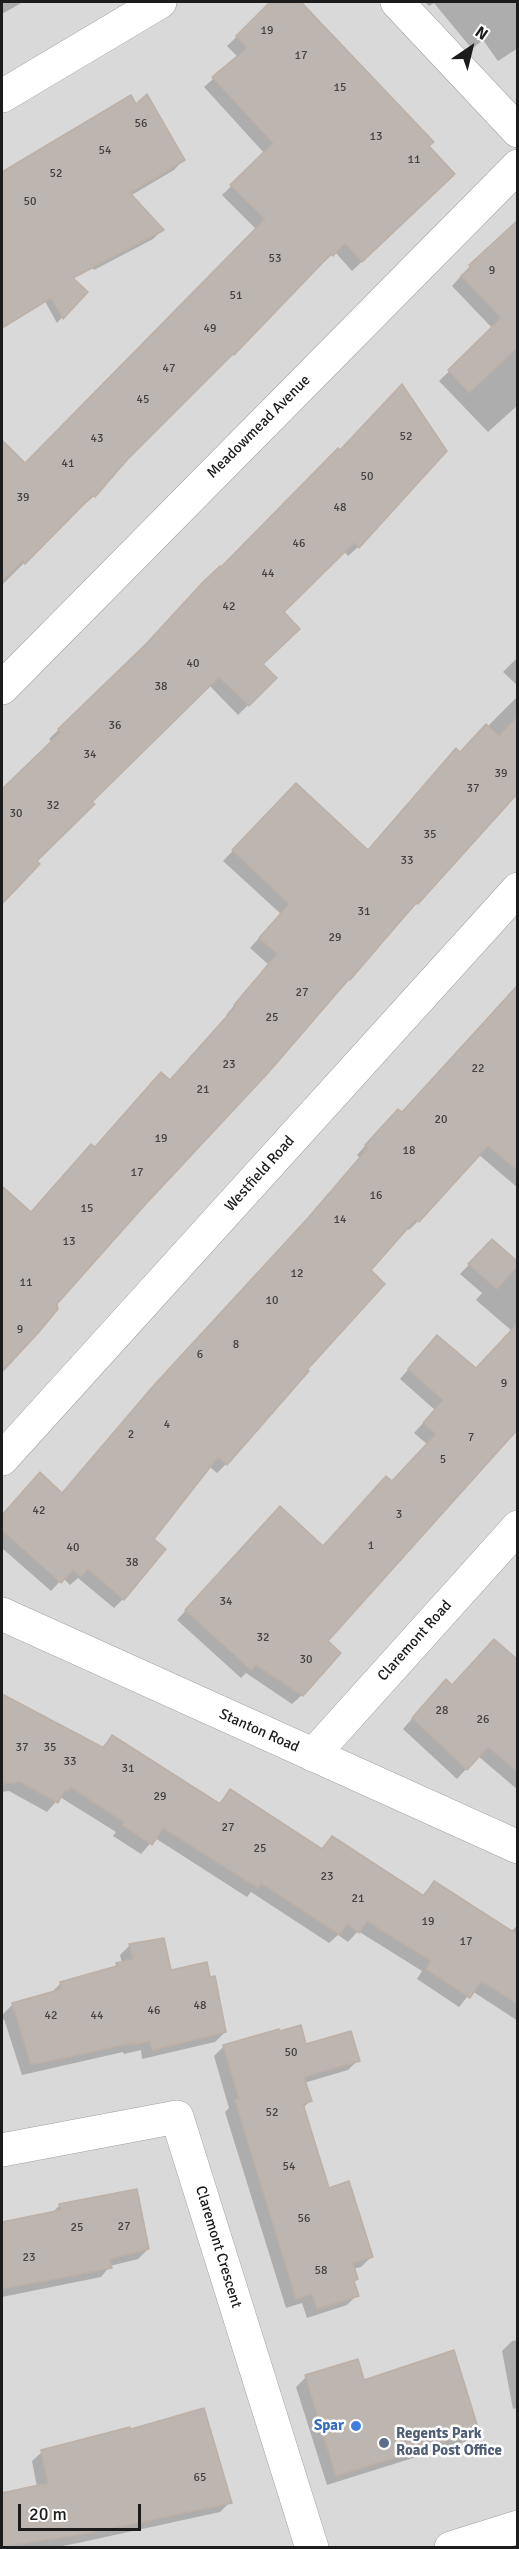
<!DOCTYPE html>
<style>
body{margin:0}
#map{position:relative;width:519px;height:2549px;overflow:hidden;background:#ece9e3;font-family:Signika,sans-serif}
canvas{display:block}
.frame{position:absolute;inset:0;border:3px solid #1c1c1c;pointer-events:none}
.north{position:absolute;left:441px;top:18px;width:60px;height:60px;-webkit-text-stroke:4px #fff;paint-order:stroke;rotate:35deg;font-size:16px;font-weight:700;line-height:24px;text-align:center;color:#1c1c1c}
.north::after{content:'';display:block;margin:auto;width:21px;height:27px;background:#1c1c1c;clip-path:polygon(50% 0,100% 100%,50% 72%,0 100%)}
.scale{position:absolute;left:18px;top:2504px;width:123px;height:27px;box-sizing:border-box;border:3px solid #1c1c1c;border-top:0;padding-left:8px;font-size:18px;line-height:21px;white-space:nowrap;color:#1c1c1c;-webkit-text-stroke:4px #fff;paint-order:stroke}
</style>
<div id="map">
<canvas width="519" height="2549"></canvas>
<div class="frame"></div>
<div class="north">N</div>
<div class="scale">20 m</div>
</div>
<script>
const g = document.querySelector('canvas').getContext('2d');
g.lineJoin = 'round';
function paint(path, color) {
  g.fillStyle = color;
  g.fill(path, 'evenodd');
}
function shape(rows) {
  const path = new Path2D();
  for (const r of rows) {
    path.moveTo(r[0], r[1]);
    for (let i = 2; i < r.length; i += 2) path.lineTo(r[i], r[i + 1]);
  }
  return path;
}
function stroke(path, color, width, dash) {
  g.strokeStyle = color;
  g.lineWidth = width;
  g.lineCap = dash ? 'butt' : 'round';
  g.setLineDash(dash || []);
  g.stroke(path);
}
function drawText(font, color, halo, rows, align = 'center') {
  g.font = font + ' Signika,sans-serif';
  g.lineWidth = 5;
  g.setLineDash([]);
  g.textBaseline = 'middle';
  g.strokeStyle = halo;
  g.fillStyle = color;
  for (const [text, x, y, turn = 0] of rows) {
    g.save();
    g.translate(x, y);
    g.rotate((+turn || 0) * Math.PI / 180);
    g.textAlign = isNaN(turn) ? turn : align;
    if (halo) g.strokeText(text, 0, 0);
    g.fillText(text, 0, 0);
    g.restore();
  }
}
paint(shape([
 [2,2,517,2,517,2547,2,2547]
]), '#dad9d9');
paint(shape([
 [2,2,23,2,2,14],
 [273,2,291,2,294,5,299,2,366,70,364,73,427,146,443,184,352,271,335,252,322,264,321,263,233,354,126,459,94,496,84,505,83,504,2,585,2,442,25,465,256,229,222,195,265,154,204,87,238,57,227,46],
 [425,2,518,2,518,48,498,61,483,40,472,49,434,3,429,6],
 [131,97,136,106,183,160,174,170,130,196,162,230,153,239,94,270,63,223,2,260,2,175],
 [518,243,518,405,488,432,439,381,493,329,452,286,470,266],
 [85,292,57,323,41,294],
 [338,451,358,547,348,556,344,551,282,612,261,664,275,678,238,715,209,685,90,802,35,861,38,864,2,902,2,793,53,743,49,739,139,652],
 [518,657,518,686,503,672],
 [518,696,518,792,143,1205,56,1303,38,1331,2,1370,2,1188,30,1214,94,1149,169,1081,227,1016,226,1015,269,965,250,948,281,914,223,861,296,785,368,851,446,759,456,750,460,754],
 [518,984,518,1188,478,1154,418,1221,409,1230,407,1228,369,1270,305,1370,226,1464,217,1473,209,1466,152,1539,123,1599,114,1608,78,1578,70,1585,63,1578,51,1591,2,1548,2,1516,31,1483,62,1494,298,1231,360,1158,357,1155,388,1120,401,1113],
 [492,1241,518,1264,518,1427,326,1641,302,1695,292,1704,246,1673,241,1678,177,1620,271,1517,323,1547,391,1483,428,1445,414,1433,435,1410,400,1379,428,1346,475,1370,512,1331,476,1300,482,1293,460,1274],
 [451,1686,518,1702,518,1790,478,1756,457,1779,403,1729,436,1691],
 [2,1696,101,1748,112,1737,218,1804,230,1791,320,1850,332,1838,422,1896,434,1882,510,1932,518,1925,518,2021,472,1991,459,2007,417,1979,422,1971,358,1931,348,1942,338,1935,329,1943,251,1892,247,1897,155,1838,141,1854,113,1836,116,1832,60,1797,47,1812,9,1791,2,1792],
 [130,1945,170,1972,225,2032,215,2042,142,2059,141,2050,124,2054,123,2052,22,2075,4,2019,2,2021,2,2013,2,2015,12,2005,50,1994,61,1983,112,1969,122,1963,120,1955],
 [224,2046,305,2046,358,2060,348,2070,304,2083,310,2101,303,2108,328,2189,371,2257,361,2267,353,2269,356,2279,353,2282,357,2295,347,2305,307,2318,302,2303,286,2308,225,2112,229,2108,214,2056],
 [60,2205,148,2249,138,2259,110,2266,101,2277,2,2297,2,2224,52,2213],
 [518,2340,518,2408,513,2409,502,2351,512,2341],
 [306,2377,363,2382,477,2431,467,2441,327,2485,296,2387],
 [130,2431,230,2502,220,2512,78,2543,52,2548,2,2548,2,2494,37,2487,32,2461,42,2452]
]), '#0003');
const building = shape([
 [270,2,301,2,434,142,429,146,455,174,362,262,345,243,333,256,331,254,234,355,233,354,127,460,95,497,93,495,25,564,22,561,2,582,2,440,25,463,265,219,230,185,273,143,212,77,247,48,236,36,270,2],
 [147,94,185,160,130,193,164,230,73,278,88,292,63,319,51,298,2,328,2,172,131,95,136,104,147,94],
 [518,220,518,347,469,393,448,370,501,318,461,276,471,267,469,265,518,220],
 [402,384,447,451,359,548,354,543,284,612,300,629,263,664,277,678,249,706,219,677,92,802,95,804,37,861,40,864,2,904,2,789,61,732,58,729,146,644,203,582,220,566,221,567,338,448,340,450,402,384],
 [518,716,518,793,418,904,416,903,350,980,349,979,268,1073,144,1206,57,1304,58,1309,39,1332,2,1372,2,1186,31,1212,91,1144,95,1147,161,1072,170,1080,236,1006,234,1005,277,954,259,938,289,904,232,850,296,783,368,850,456,748,460,752,486,724,499,736,518,716],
 [518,985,518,1171,488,1146,419,1222,416,1219,371,1270,385,1284,307,1370,309,1371,227,1465,218,1457,154,1539,166,1549,124,1600,88,1569,81,1577,73,1570,61,1583,2,1530,2,1515,40,1472,62,1493,155,1384,307,1219,368,1148,365,1145,398,1109,402,1112,518,985],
 [492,1239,518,1262,518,1266,497,1289,468,1264,492,1239],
 [518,1323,518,1429,328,1641,341,1653,303,1696,256,1665,251,1670,185,1610,280,1506,323,1546,386,1476,392,1481,436,1434,423,1423,443,1400,408,1369,437,1335,476,1368,518,1323],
 [494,1639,518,1660,518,1772,488,1747,467,1770,412,1718,446,1679,452,1685,494,1639],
 [2,1694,104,1748,112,1735,220,1804,230,1789,322,1849,332,1836,424,1896,434,1881,518,1935,518,2004,481,1981,470,1998,426,1969,431,1961,367,1921,359,1933,347,1924,340,1935,261,1883,258,1888,163,1828,152,1845,122,1825,124,1822,70,1787,68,1791,65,1790,58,1803,20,1782,2,1784,2,1694],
 [164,1938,171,1970,207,1962,210,1977,215,1976,226,2032,152,2050,150,2041,133,2045,133,2043,31,2065,12,2003,62,1989,60,1982,117,1966,116,1963,133,1959,129,1944,164,1938],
 [301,2025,306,2044,351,2031,360,2061,304,2077,312,2101,303,2104,329,2188,349,2181,373,2257,353,2263,358,2279,354,2281,359,2296,317,2309,312,2294,296,2299,235,2100,239,2099,223,2045,279,2029,280,2031,301,2025],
 [137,2189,149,2249,110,2259,112,2268,2,2289,2,2222,61,2210,59,2204,137,2189],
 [454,2350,479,2431,336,2476,305,2375,358,2359,364,2380,454,2350],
 [204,2408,232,2503,89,2533,2,2547,2,2493,48,2483,41,2450,130,2427,131,2429,204,2408]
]);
paint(building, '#bcb5b0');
stroke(building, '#bcb0a7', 1.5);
const minor = shape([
 [397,2,518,131],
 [2,96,160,2],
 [2,688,518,166],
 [2,1459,518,889],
 [2,1614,518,1847],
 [313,1755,518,1527],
 [2,2150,177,2117,312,2548],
 [451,2548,518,2527]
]);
stroke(minor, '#a0a0a0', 34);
stroke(minor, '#fff', 33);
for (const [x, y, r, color] of [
 [356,2426,6,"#3f7fe0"],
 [384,2443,6,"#5c6f8a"]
]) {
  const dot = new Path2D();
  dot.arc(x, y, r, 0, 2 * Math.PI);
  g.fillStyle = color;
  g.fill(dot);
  stroke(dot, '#fff', 2);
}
drawText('12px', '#444241', null, [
 ["19",267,31],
 ["17",301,56],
 ["15",340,88],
 ["56",141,124],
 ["13",376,137],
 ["54",105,151],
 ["11",414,160],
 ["52",56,174],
 ["50",30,202],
 ["53",275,259],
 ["9",492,271],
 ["51",236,296],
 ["49",210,329],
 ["47",169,369],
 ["45",143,400],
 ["52",406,437],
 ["43",97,439],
 ["41",68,464],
 ["50",367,477],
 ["39",23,498],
 ["48",340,508],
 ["46",299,544],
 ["44",268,574],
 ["42",229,607],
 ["40",193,664],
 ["38",161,687],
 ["36",115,726],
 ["34",90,755],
 ["39",501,774],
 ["37",473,789],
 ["32",53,806],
 ["30",16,814],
 ["35",430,835],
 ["33",407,861],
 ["31",364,912],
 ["29",335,938],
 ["27",302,993],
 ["25",272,1018],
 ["23",229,1065],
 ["22",478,1069],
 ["21",203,1090],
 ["20",441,1120],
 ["19",161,1139],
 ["18",409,1151],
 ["17",137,1173],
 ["16",376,1196],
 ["15",87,1209],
 ["14",340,1220],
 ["13",69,1242],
 ["12",297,1274],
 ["11",26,1283],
 ["10",272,1301],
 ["9",20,1330],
 ["8",236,1345],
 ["6",200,1355],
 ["9",504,1384],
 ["4",167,1425],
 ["2",131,1435],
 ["7",471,1438],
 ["5",443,1460],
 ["42",39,1511],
 ["3",399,1515],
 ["1",371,1546],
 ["40",73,1548],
 ["38",132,1563],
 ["34",226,1602],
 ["32",263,1638],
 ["30",306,1660],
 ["28",442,1711],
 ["26",483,1720],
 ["37",22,1748],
 ["35",50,1748],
 ["33",70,1762],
 ["31",128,1769],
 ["29",160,1797],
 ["27",228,1828],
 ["25",260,1849],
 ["23",327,1877],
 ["21",358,1899],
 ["19",428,1922],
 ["17",466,1942],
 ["48",200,2006],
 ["46",154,2011],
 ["42",51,2016],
 ["44",97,2016],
 ["50",291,2053],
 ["52",272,2113],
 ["54",289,2167],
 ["56",304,2219],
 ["27",124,2227],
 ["25",77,2228],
 ["23",29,2258],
 ["58",321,2271],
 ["65",200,2478]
]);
drawText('15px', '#1c1c1c', '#fff', [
 ["Meadowmead Avenue",259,427,-45],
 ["Westfield Road",260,1174,-48],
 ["Claremont Road",415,1641,-48],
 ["Stanton Road",259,1731,24],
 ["Claremont Crescent",218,2247,73]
]);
drawText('bold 15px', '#366cbe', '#fff', [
 ["Spar",344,2426]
], 'right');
drawText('bold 15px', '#4e5e75', '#fff', [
 ["Regents Park",396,2434],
 ["Road Post Office",396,2451]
], 'left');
</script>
